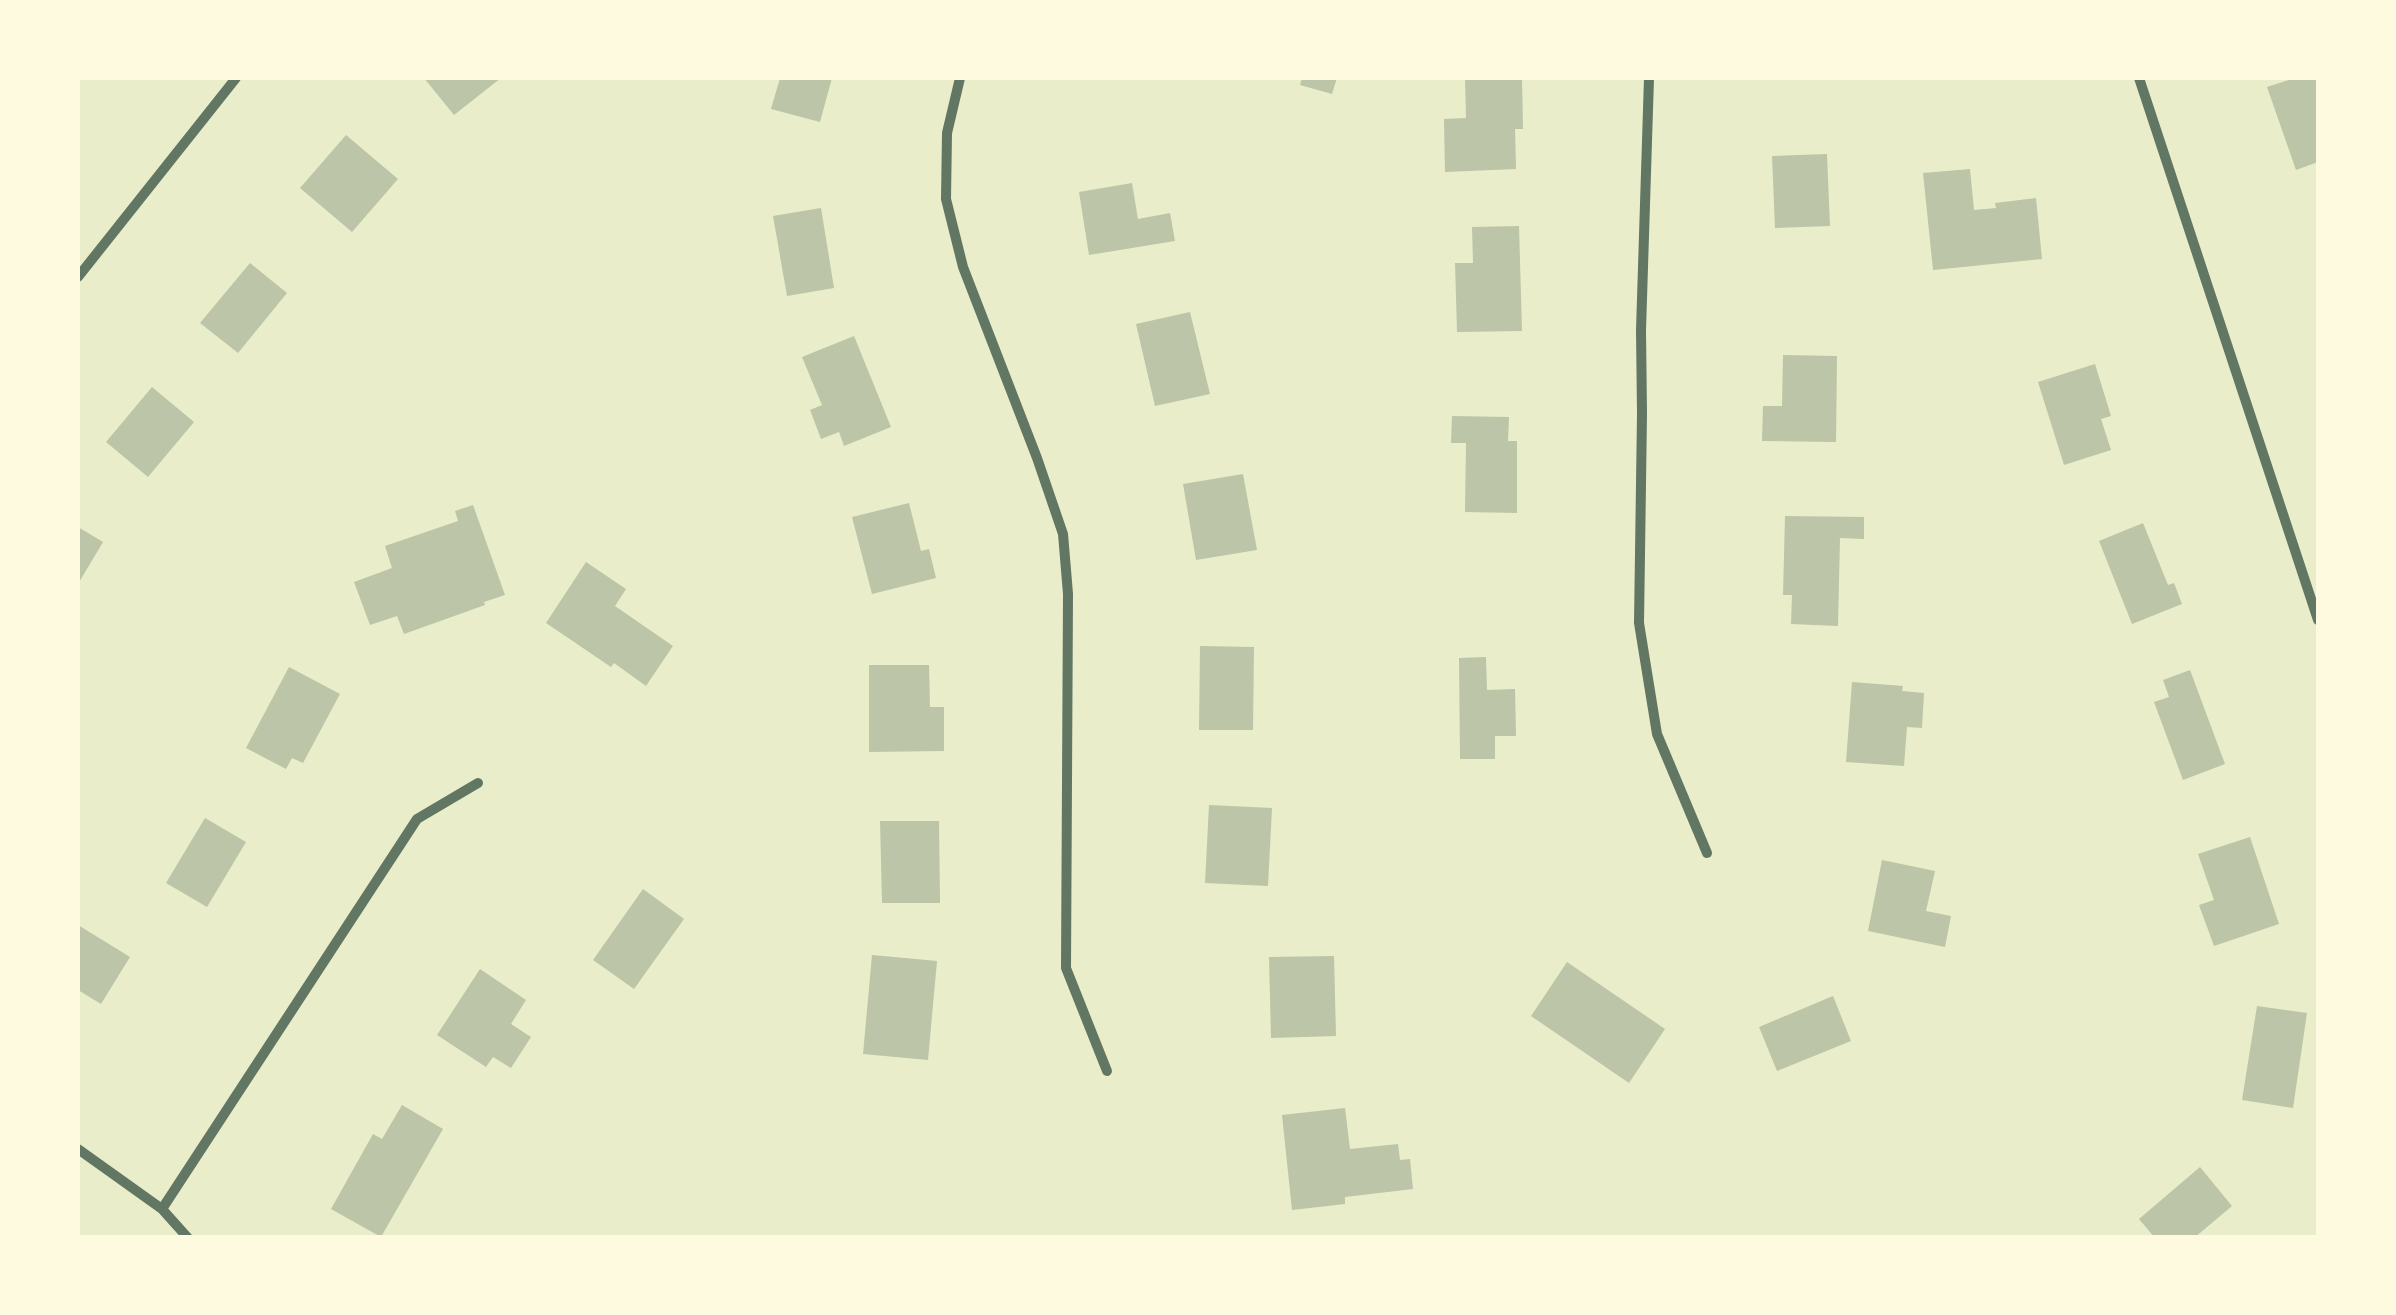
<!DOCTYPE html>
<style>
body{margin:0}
#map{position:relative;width:2396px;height:1315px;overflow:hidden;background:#e9edc9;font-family:Lora,serif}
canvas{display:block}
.frame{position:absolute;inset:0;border:80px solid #fefae0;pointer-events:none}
</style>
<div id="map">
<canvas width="2396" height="1315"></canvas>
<div class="frame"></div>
</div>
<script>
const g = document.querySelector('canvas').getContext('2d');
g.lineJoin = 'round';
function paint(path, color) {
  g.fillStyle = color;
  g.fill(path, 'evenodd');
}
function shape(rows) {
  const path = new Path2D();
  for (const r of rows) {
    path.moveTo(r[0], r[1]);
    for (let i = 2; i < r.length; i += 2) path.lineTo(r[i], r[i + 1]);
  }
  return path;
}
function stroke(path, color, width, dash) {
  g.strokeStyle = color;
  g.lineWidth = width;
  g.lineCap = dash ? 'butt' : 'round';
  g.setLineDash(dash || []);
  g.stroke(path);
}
paint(shape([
 [424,78,501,78,454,115],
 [780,78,832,78,820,122,771,109],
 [1302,78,1337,78,1332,94,1300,85],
 [1465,78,1522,78,1523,129,1515,129,1516,169,1445,172,1444,119,1466,118],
 [2295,78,2318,78,2318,162,2296,170,2267,87],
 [346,135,398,179,352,232,300,188],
 [1827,154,1830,226,1775,228,1772,156],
 [1970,169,1974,210,1996,208,1995,203,2036,198,2042,259,1933,270,1923,173],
 [1132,183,1138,219,1170,213,1175,241,1089,255,1079,192],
 [821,208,834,288,787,296,773,216],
 [1519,226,1522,331,1457,332,1455,263,1473,263,1472,227],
 [250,263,287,293,238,353,200,323],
 [1190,312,1210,394,1155,406,1136,324],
 [854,336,891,427,844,446,839,432,821,439,810,410,822,405,802,357],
 [1783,355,1837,356,1836,442,1762,441,1763,406,1782,406],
 [2095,364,2111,416,2101,419,2111,450,2064,465,2038,382],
 [152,387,194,422,148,477,106,442],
 [1452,416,1509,417,1508,441,1517,441,1517,513,1465,512,1466,443,1451,443],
 [1243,474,1257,550,1196,560,1183,484],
 [909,503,921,551,929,549,936,578,872,594,852,517],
 [473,505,505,595,484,602,485,605,404,634,397,616,370,625,354,582,392,568,385,546,458,521,455,511],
 [1785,516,1864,517,1864,539,1840,538,1838,626,1791,624,1792,595,1783,595],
 [2143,523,2168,585,2174,583,2182,604,2132,624,2099,541],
 [78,527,103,542,78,584],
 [586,562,626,589,615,606,673,646,646,686,614,663,611,667,546,623],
 [1200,646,1254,647,1253,730,1199,730],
 [1486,657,1487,690,1515,689,1516,736,1495,736,1495,759,1460,759,1459,658],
 [869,665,929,665,930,707,944,707,944,751,869,752],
 [289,667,340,694,303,763,292,758,286,769,246,748],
 [2190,670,2225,764,2183,780,2154,702,2169,697,2163,680],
 [1852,682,1903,686,1902,691,1924,693,1922,728,1907,727,1904,766,1846,762],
 [1209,805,1272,808,1268,886,1205,883],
 [205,818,246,842,207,907,166,883],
 [880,821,939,821,940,903,882,903],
 [2250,837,2279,924,2214,946,2199,905,2214,900,2198,854],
 [1882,860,1935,871,1926,911,1951,916,1945,947,1868,931],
 [643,889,684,919,634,989,593,960],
 [78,925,130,957,101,1004,78,990],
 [872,955,937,961,928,1060,863,1054],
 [1334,956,1336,1036,1271,1038,1269,957],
 [1567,962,1665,1029,1629,1083,1531,1016],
 [480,969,526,1000,511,1024,531,1037,511,1068,493,1057,486,1067,437,1035],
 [1833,996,1851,1041,1777,1071,1759,1027],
 [2257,1006,2307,1013,2293,1108,2242,1100],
 [402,1105,443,1129,381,1237,331,1209,373,1134,382,1139],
 [1345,1108,1350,1149,1398,1144,1400,1160,1410,1159,1413,1189,1345,1197,1345,1204,1292,1210,1282,1115],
 [2200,1167,2232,1206,2194,1238,2155,1238,2139,1219]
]), '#bcc5a7');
stroke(shape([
 [960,78,947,133,946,199,963,267,1037,458,1063,534,1068,594,1066,968,1107,1071],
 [1649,78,1641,330,1642,414,1639,623,1657,734,1707,853],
 [2139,78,2318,620],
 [78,277,236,78],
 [78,1149,162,1209,188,1238],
 [162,1209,417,819,478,783]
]), '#617663', 10);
</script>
